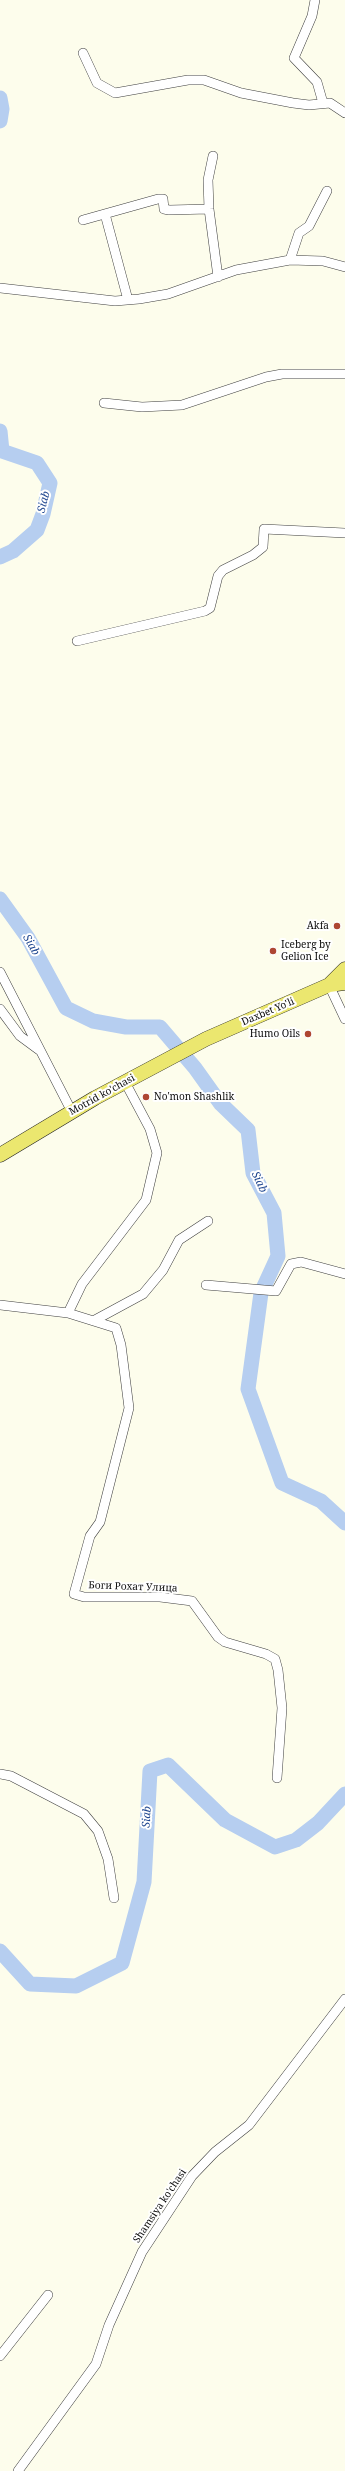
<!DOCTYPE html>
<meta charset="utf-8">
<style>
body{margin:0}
canvas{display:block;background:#fdfdec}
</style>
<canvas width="345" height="2471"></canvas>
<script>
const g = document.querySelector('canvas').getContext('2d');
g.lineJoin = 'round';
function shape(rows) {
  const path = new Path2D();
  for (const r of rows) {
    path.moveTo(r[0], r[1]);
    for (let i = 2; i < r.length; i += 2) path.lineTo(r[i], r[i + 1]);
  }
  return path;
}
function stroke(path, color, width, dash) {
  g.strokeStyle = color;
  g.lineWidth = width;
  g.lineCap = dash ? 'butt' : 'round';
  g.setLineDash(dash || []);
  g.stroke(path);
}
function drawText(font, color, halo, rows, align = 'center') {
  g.font = font + ' "Noto Serif",serif';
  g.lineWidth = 4;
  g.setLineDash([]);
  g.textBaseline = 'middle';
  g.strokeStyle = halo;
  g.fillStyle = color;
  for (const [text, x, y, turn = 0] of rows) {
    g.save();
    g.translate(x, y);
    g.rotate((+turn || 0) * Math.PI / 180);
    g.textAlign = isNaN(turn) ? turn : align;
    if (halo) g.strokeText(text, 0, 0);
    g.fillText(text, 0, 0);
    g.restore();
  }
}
stroke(shape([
 [0,98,2,109,0,121],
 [0,431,2,451,37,463,50,483,43,514,37,530,13,551,0,557],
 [0,899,28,938,66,1008,93,1021,126,1027,160,1027,195,1068,220,1103,248,1130,253,1173,274,1213,278,1256,261,1293,248,1389,282,1483,321,1501,345,1523],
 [0,1951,30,1984,76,1986,122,1963,144,1882,150,1771,168,1765,225,1820,275,1847,296,1840,318,1823,345,1794]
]), '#b6cef0', 15);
const minor = shape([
 [315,0,312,16,294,58,317,82,323,103],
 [83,53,97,83,115,93,188,80,204,80,241,93,293,103,309,105,330,103,345,113],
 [213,156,208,180,209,209,218,277],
 [105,214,128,300],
 [83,220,158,199,163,199,164,209,169,210,209,209],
 [290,260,299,233,309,226,327,191],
 [0,288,115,301,139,299,168,294,236,270,290,260,323,261,345,267],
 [104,403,142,407,182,405,266,377,282,374,345,374],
 [77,641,205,611,210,608,218,576,223,570,253,555,263,547,264,529,345,533],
 [0,972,72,1112],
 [329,985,345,1019],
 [0,1009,20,1036,39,1050],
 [206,1285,276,1291,291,1264,301,1262,345,1274],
 [0,1305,68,1313,116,1328,121,1345,129,1408,100,1522,90,1536,74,1594,84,1597,160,1597,192,1601,218,1637,225,1642,266,1654,275,1659,278,1670,282,1708,277,1778],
 [68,1313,82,1284,146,1200,157,1153,150,1129,125,1082],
 [95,1320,143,1294,163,1270,179,1240,208,1221],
 [0,1774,11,1776,84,1814,98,1831,108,1859,114,1898],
 [0,2356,48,2295],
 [18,2471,96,2364,109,2325,142,2252,192,2176,215,2152,249,2125,345,1999]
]);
const primary = shape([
 [329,985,345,969],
 [0,1155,95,1098,206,1039,329,985,345,983]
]);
stroke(minor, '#3f3f3f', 10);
stroke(primary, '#1d1d1d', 15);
stroke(minor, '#fff', 9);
stroke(primary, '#ebe76f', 14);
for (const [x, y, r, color] of [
 [337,926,4,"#ae4632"],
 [273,951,4,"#ae4632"],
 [308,1034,4,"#ae4632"],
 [146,1097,4,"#ae4632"]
]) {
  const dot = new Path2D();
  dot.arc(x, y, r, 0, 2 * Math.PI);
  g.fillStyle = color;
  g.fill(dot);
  stroke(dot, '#fff', 1.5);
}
drawText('10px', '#0c0c0c', '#fff', [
 ["Akfa",329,926],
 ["Iceberg by",281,945,"left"],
 ["Gelion Ice",281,957,"left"],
 ["Humo Oils",300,1034],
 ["No'mon Shashlik",154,1097,"left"]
], 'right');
drawText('10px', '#0c0c0c', '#fff', [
 ["Daxbet Yo'li",268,1012,-23],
 ["Motrid ko'chasi",102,1095,-29],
 ["Боги Рохат Улица",133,1587,2],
 ["Shamsiya ko'chasi",160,2206,-56]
]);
drawText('italic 11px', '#224991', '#fff', [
 ["Siab",44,502,-75],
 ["Siab",31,945,60],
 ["Siab",259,1182,65],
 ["Siab",147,1817,-87]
]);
</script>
